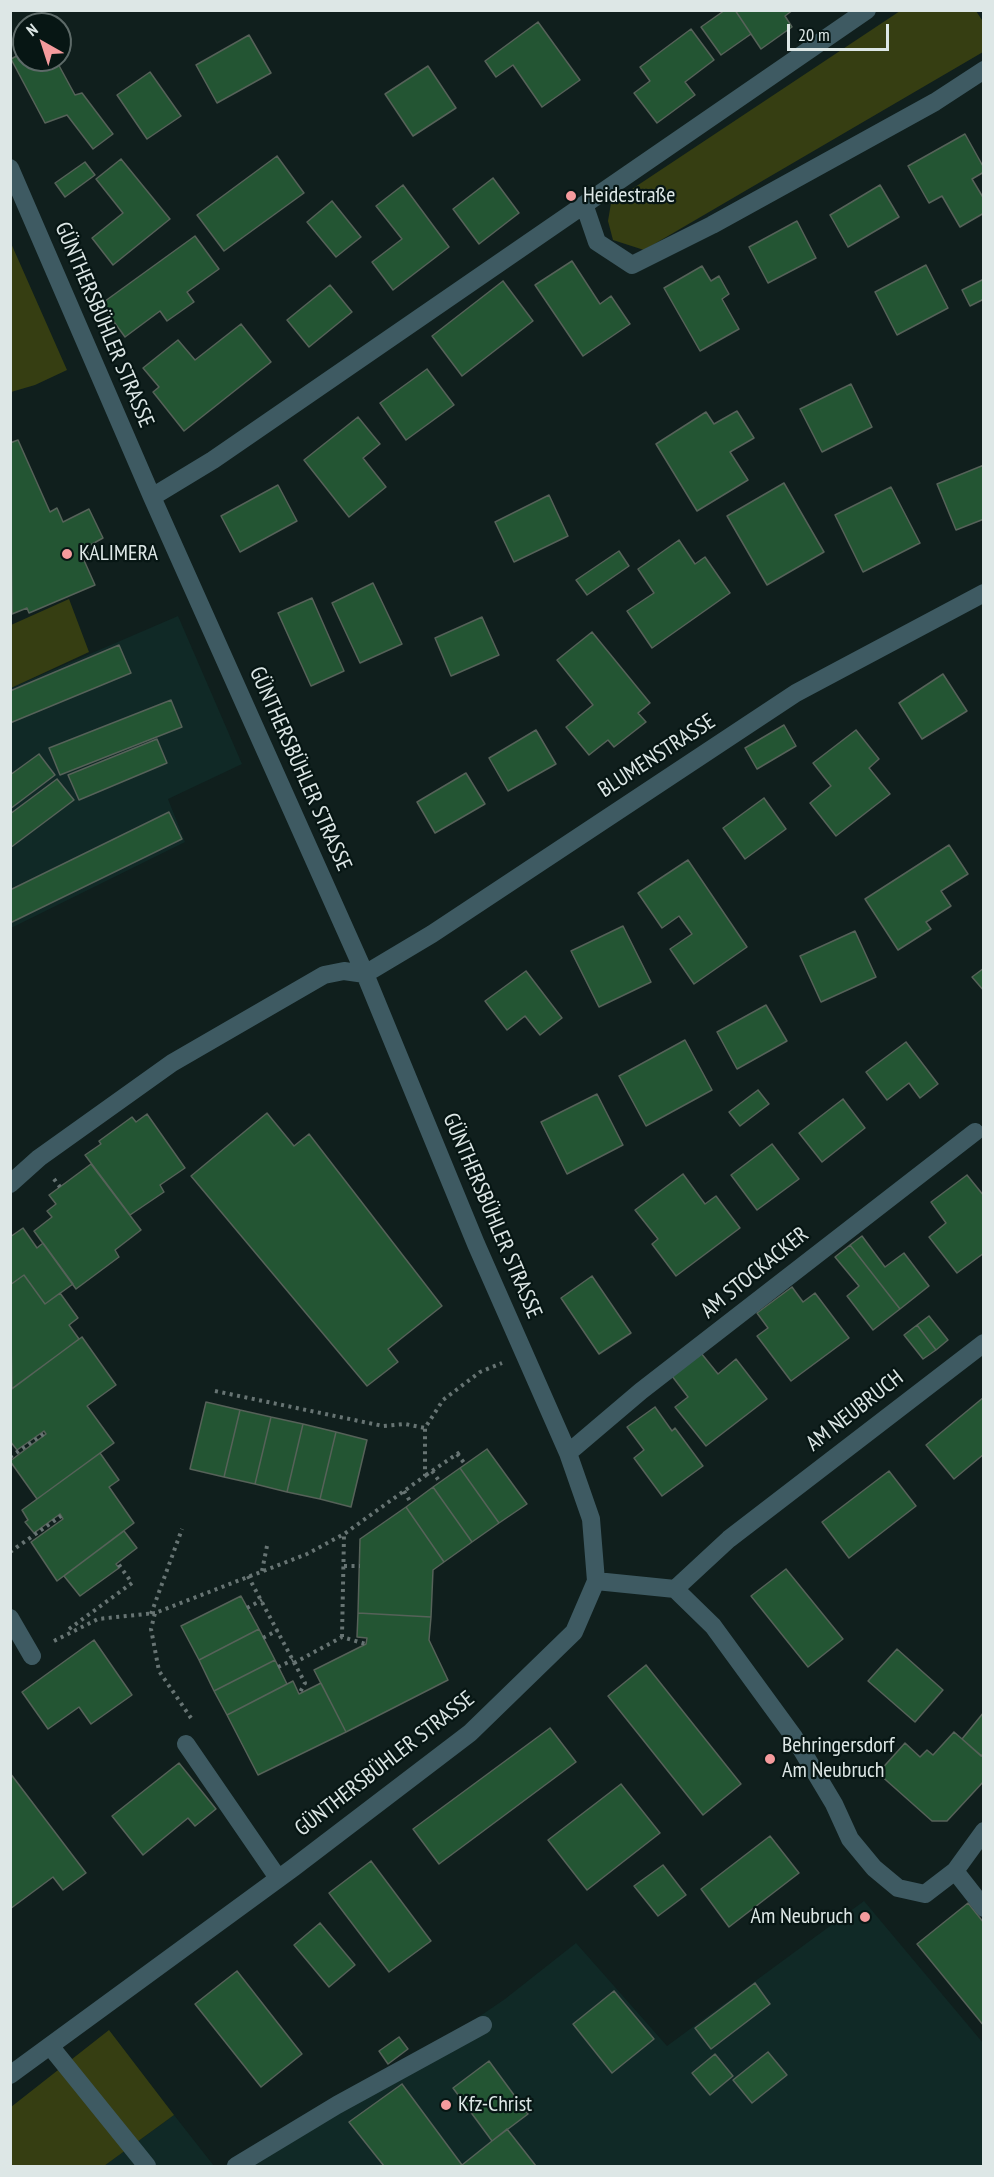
<!DOCTYPE html>
<meta charset="utf-8">
<style>
body{margin:0}
#map{position:relative;width:994px;height:2177px;overflow:hidden;background:#101f1d;font-family:"PT Sans Narrow",sans-serif}
canvas{display:block}
.frame{position:absolute;inset:0;border:12px solid #dde7e6;pointer-events:none}
.north{position:absolute;left:12px;top:12px;width:60px;height:60px;box-sizing:border-box;background:#071614;border:2px solid #5d6a68;border-radius:50%;rotate:321deg;font-size:16px;font-weight:700;line-height:24px;text-align:center;color:#dde7e6}
.north::after{content:'';display:block;margin:auto;width:21px;height:27px;background:#f59b9d;clip-path:polygon(50% 0,100% 100%,50% 72%,0 100%)}
.scale{position:absolute;left:787px;top:24px;width:102px;height:27px;box-sizing:border-box;border:3px solid #dde7e6;border-top:0;padding-left:8px;font-size:18px;line-height:21px;white-space:nowrap;color:#dde7e6;-webkit-text-stroke:4px #071614;paint-order:stroke}
</style>
<div id="map">
<canvas width="994" height="2177"></canvas>
<div class="frame"></div>
<div class="north">N</div>
<div class="scale">20 m</div>
</div>
<script>
const g = document.querySelector('canvas').getContext('2d');
g.lineJoin = 'round';
function paint(path, color) {
  g.fillStyle = color;
  g.fill(path, 'evenodd');
}
function shape(rows) {
  const path = new Path2D();
  for (const r of rows) {
    path.moveTo(r[0], r[1]);
    for (let i = 2; i < r.length; i += 2) path.lineTo(r[i], r[i + 1]);
  }
  return path;
}
function stroke(path, color, width, dash) {
  g.strokeStyle = color;
  g.lineWidth = width;
  g.lineCap = dash ? 'butt' : 'round';
  g.setLineDash(dash || []);
  g.stroke(path);
}
function drawText(font, color, halo, rows, align = 'center') {
  g.font = font + ' "PT Sans Narrow",sans-serif';
  g.lineWidth = 4.5;
  g.setLineDash([]);
  g.textBaseline = 'middle';
  g.strokeStyle = halo;
  g.fillStyle = color;
  for (const [text, x, y, turn = 0] of rows) {
    g.save();
    g.translate(x, y);
    g.rotate((+turn || 0) * Math.PI / 180);
    g.textAlign = isNaN(turn) ? turn : align;
    if (halo) g.strokeText(text, 0, 0);
    g.fillText(text, 0, 0);
    g.restore();
  }
}
paint(shape([
 [178,616,242,764,168,799,185,842,11,928,11,688],
 [864,1901,983,2043,983,2166,223,2166,426,2053,505,1999,576,1943,667,2046],
 [174,2115,214,2166,104,2166]
]), '#102926');
paint(shape([
 [900,11,976,11,984,23,983,52,644,250,613,240,608,221,611,203],
 [10,241,67,370,35,385,11,392],
 [69,599,89,652,11,688,11,625],
 [109,2030,174,2115,104,2166,11,2166,11,2107]
]), '#363e12');
const building = shape([
 [725,10,735,10,751,34,721,55,701,27,725,10],
 [735,10,793,10,785,16,792,27,761,49,735,10],
 [538,22,580,80,542,107,513,65,496,77,485,61,538,22],
 [691,29,714,60,685,82,695,95,657,123,634,93,650,81,640,67,691,29],
 [249,35,271,73,217,103,196,65,249,35],
 [24,52,24,60,56,60,75,95,82,93,113,134,93,149,67,115,45,123,11,59,24,52],
 [428,66,456,108,413,136,385,94,428,66],
 [150,72,181,116,147,139,117,95,150,72],
 [965,134,984,168,984,172,972,179,984,199,984,213,960,227,942,196,929,203,908,166,965,134],
 [277,156,304,193,224,251,197,215,277,156],
 [121,159,170,219,113,265,92,238,123,213,96,179,121,159],
 [85,162,95,175,65,197,55,183,85,162],
 [493,178,519,213,479,244,453,209,493,178],
 [403,185,449,247,393,290,372,262,402,239,376,206,403,185],
 [880,185,899,217,848,247,830,215,880,185],
 [332,201,361,237,336,257,307,222,332,201],
 [797,221,816,258,768,283,749,247,797,221],
 [195,236,219,269,187,292,194,302,167,321,160,311,125,337,101,304,195,236],
 [572,261,600,304,611,296,630,324,583,356,535,285,572,261],
 [926,265,948,308,897,335,875,292,926,265],
 [702,266,711,281,719,276,729,294,722,299,739,329,700,351,664,288,702,266],
 [984,279,984,299,970,306,962,290,984,279],
 [503,281,533,321,462,376,432,336,503,281],
 [330,285,352,312,309,347,287,320,330,285],
 [241,324,271,362,184,431,153,392,159,387,143,368,178,340,195,360,241,324],
 [427,369,454,405,406,440,380,403,427,369],
 [851,384,872,427,822,452,800,409,851,384],
 [737,411,754,438,730,452,748,480,697,511,656,444,706,412,714,424,737,411],
 [358,417,380,444,363,458,386,487,349,517,304,460,358,417],
 [18,440,50,512,57,508,63,522,89,509,103,538,85,548,89,555,83,558,95,585,29,613,27,608,12,614,10,443,18,440],
 [984,465,984,519,956,530,937,484,984,465],
 [784,483,824,552,767,585,727,516,784,483],
 [278,485,297,521,240,552,221,516,278,485],
 [891,487,920,543,863,572,835,515,891,487],
 [549,495,568,536,514,562,495,522,549,495],
 [679,540,695,564,705,557,730,593,652,648,627,611,654,593,638,569,679,540],
 [619,551,629,566,587,595,576,580,619,551],
 [373,583,402,644,360,663,332,603,373,583],
 [312,598,344,671,311,686,278,613,312,598],
 [482,617,499,655,451,676,435,638,482,617],
 [592,632,650,703,638,713,646,722,614,747,608,740,589,755,566,727,593,705,557,660,592,632],
 [119,645,131,673,10,723,10,691,119,645],
 [943,674,967,711,922,739,899,703,943,674],
 [171,700,182,727,60,775,49,748,171,700],
 [784,725,796,746,757,769,745,748,784,725],
 [536,730,556,764,508,791,489,758,536,730],
 [856,730,879,759,869,768,890,794,836,836,810,803,831,786,813,763,856,730],
 [157,739,167,763,79,800,68,775,157,739],
 [39,754,55,775,10,809,10,775,39,754],
 [466,773,485,804,435,833,417,802,466,773],
 [57,779,74,800,10,848,10,814,57,779],
 [764,798,786,829,745,859,723,828,764,798],
 [169,812,182,839,10,923,10,890,169,812],
 [949,845,968,874,941,891,951,906,926,922,931,929,898,950,865,899,949,845],
 [688,860,747,947,694,984,670,949,692,934,679,916,662,928,638,893,688,860],
 [623,926,651,982,599,1007,571,951,623,926],
 [855,931,876,977,821,1002,800,956,855,931],
 [984,968,984,991,972,977,984,968],
 [526,971,562,1018,540,1035,525,1016,507,1030,485,1001,526,971],
 [766,1005,787,1041,737,1069,717,1032,766,1005],
 [685,1040,712,1090,646,1126,619,1076,685,1040],
 [906,1042,938,1084,920,1098,909,1083,887,1100,866,1072,906,1042],
 [758,1090,769,1104,740,1126,729,1112,758,1090],
 [597,1094,623,1145,567,1174,541,1122,597,1094],
 [843,1099,865,1128,822,1162,799,1133,843,1099],
 [267,1113,294,1146,309,1134,442,1306,388,1349,398,1362,367,1386,191,1176,267,1113],
 [147,1114,185,1168,160,1185,164,1192,130,1215,85,1155,101,1144,99,1141,132,1117,136,1122,147,1114],
 [772,1144,799,1179,757,1210,731,1175,772,1144],
 [91,1164,141,1230,115,1250,119,1257,76,1289,34,1231,52,1217,47,1211,56,1204,49,1195,91,1164],
 [683,1174,705,1204,716,1196,740,1228,676,1276,652,1244,658,1239,635,1210,683,1174],
 [967,1175,984,1196,984,1253,957,1273,929,1237,946,1223,931,1202,967,1175],
 [23,1228,37,1248,43,1243,73,1284,45,1304,24,1275,10,1285,10,1237,23,1228],
 [862,1236,885,1267,904,1253,929,1286,900,1309,850,1245,862,1236],
 [850,1245,900,1309,873,1330,847,1296,859,1286,835,1257,850,1245],
 [24,1275,45,1304,60,1293,78,1318,69,1325,79,1339,12,1389,10,1285,24,1275],
 [592,1276,631,1333,599,1354,561,1298,592,1276],
 [792,1287,803,1302,815,1293,849,1338,791,1381,757,1336,768,1328,757,1313,792,1287],
 [929,1316,948,1340,936,1350,917,1325,929,1316],
 [917,1325,936,1350,923,1359,904,1335,917,1325],
 [82,1337,116,1385,87,1406,114,1443,37,1499,10,1461,46,1434,44,1431,17,1450,10,1441,10,1390,82,1337],
 [701,1353,718,1374,736,1359,767,1399,706,1446,675,1407,688,1397,672,1376,701,1353],
 [984,1397,984,1454,954,1479,926,1445,984,1397],
 [206,1402,240,1410,224,1477,190,1469,206,1402],
 [655,1407,672,1431,675,1428,703,1466,662,1496,634,1458,644,1450,627,1427,655,1407],
 [240,1410,271,1417,255,1484,224,1477,240,1410],
 [271,1417,303,1424,287,1492,255,1484,271,1417],
 [303,1424,336,1432,320,1499,287,1492,303,1424],
 [336,1432,367,1440,351,1507,320,1499,336,1432],
 [487,1449,527,1504,499,1523,460,1468,487,1449],
 [100,1453,119,1480,109,1487,134,1523,57,1581,31,1542,63,1519,60,1514,34,1533,25,1522,28,1520,22,1510,100,1453],
 [460,1468,499,1523,472,1542,433,1487,460,1468],
 [889,1471,916,1506,849,1558,822,1522,889,1471],
 [433,1487,472,1542,444,1562,406,1507,433,1487],
 [406,1507,444,1562,433,1570,431,1617,358,1613,360,1539,406,1507],
 [124,1531,137,1548,116,1564,119,1568,80,1596,64,1576,124,1531],
 [786,1569,843,1639,808,1667,751,1596,786,1569],
 [241,1596,259,1629,199,1660,181,1626,241,1596],
 [358,1613,431,1617,429,1640,448,1680,346,1732,314,1670,366,1644,367,1638,357,1637,358,1613],
 [259,1629,275,1660,214,1691,199,1660,259,1629],
 [94,1640,132,1695,91,1724,79,1707,48,1729,22,1692,94,1640],
 [897,1649,943,1690,915,1722,868,1681,897,1649],
 [275,1660,287,1684,227,1715,214,1691,275,1660],
 [646,1665,741,1784,703,1815,608,1696,646,1665],
 [293,1681,299,1694,321,1683,346,1732,258,1775,227,1715,293,1681],
 [984,1712,984,1753,981,1756,962,1739,984,1712],
 [550,1728,576,1762,439,1864,413,1829,550,1728],
 [954,1732,984,1758,984,1781,947,1821,932,1821,878,1773,905,1743,920,1757,927,1750,933,1755,954,1732],
 [179,1763,216,1809,195,1826,188,1818,143,1855,112,1816,179,1763],
 [10,1773,86,1873,63,1890,53,1877,10,1909,10,1773],
 [621,1784,660,1833,587,1890,548,1840,621,1784],
 [770,1836,799,1873,729,1927,701,1889,770,1836],
 [371,1861,431,1941,389,1972,329,1893,371,1861],
 [663,1865,686,1895,658,1916,634,1886,663,1865],
 [968,1903,984,1923,984,2026,917,1944,968,1903],
 [320,1923,355,1965,329,1987,294,1945,320,1923],
 [237,1971,302,2054,261,2087,195,2004,237,1971],
 [755,1983,770,2004,711,2049,695,2028,755,1983],
 [614,1991,654,2039,612,2073,573,2024,614,1991],
 [399,2037,408,2049,388,2064,379,2051,399,2037],
 [768,2052,787,2075,752,2103,733,2080,768,2052],
 [715,2054,733,2076,710,2095,692,2073,715,2054],
 [489,2061,528,2114,492,2141,453,2088,489,2061],
 [402,2084,462,2165,459,2166,384,2166,349,2122,402,2084],
 [507,2129,536,2166,463,2166,462,2165,507,2129]
]);
paint(building, '#235533');
stroke(building, '#566259', 1.5);
stroke(shape([
 [54,1179,60,1187],
 [215,1391,383,1426,405,1424,425,1428],
 [457,1454,465,1464],
 [10,1457,45,1433],
 [432,1471,440,1482],
 [426,1475,463,1450],
 [404,1491,411,1503],
 [10,1552,61,1516],
 [344,1566,360,1566],
 [262,1571,267,1546],
 [248,1576,305,1683,299,1694],
 [247,1608,262,1600],
 [151,1614,182,1529],
 [69,1629,132,1583,117,1562],
 [342,1637,344,1535],
 [263,1638,278,1630],
 [54,1641,98,1619,155,1613],
 [294,1663,342,1637,366,1644],
 [278,1667,293,1660],
 [191,1718,159,1671,151,1629,155,1613,307,1554,344,1534,425,1476,425,1428,443,1400,480,1372,502,1363]
]), '#677473', 4, [3, 4.5]);
stroke(shape([
 [10,168,152,497,365,974,476,1244,568,1453,591,1519,596,1581,574,1632,470,1733,293,1868,10,2075],
 [585,207,597,242,632,265,712,225,935,102,984,70],
 [152,497,213,460,867,10],
 [10,1184,39,1158,172,1063,324,975,344,971,365,974,432,934,796,693,984,593],
 [568,1453,641,1391,975,1132],
 [596,1581,675,1589,713,1626,794,1737,834,1804,850,1839,874,1868,898,1888,925,1894,955,1871,984,1831],
 [675,1589,729,1539,984,1343],
 [10,1618,32,1656],
 [186,1744,278,1878],
 [955,1871,984,1908],
 [50,2046,147,2166],
 [236,2166,337,2105,483,2025]
]), '#3e5a62', 18);
for (const [x, y, r, color] of [
 [571,196,6,"#f59b9d"],
 [67,554,6,"#f59b9d"],
 [770,1759,6,"#f59b9d"],
 [865,1917,6,"#f59b9d"],
 [446,2105,6,"#f59b9d"]
]) {
  const dot = new Path2D();
  dot.arc(x, y, r, 0, 2 * Math.PI);
  g.fillStyle = color;
  g.fill(dot);
  stroke(dot, '#071614', 2);
}
drawText('22px', '#dde7e6', '#071614', [
 ["Heidestraße",583,196],
 ["KALIMERA",79,554],
 ["Behringersdorf",782,1746],
 ["Am Neubruch",782,1771],
 ["Am Neubruch",853,1917,"right"],
 ["Kfz-Christ",458,2105]
], 'left');
drawText('22px', '#dde7e6', '#071614', [
 ["GÜNTHERSBÜHLER STRASSE",104,325,67],
 ["BLUMENSTRASSE",657,756,-33],
 ["GÜNTHERSBÜHLER STRASSE",300,769,66],
 ["GÜNTHERSBÜHLER STRASSE",492,1216,67],
 ["AM STOCKACKER",755,1273,-39],
 ["AM NEUBRUCH",855,1411,-38],
 ["GÜNTHERSBÜHLER STRASSE",385,1764,-38]
]);
</script>
